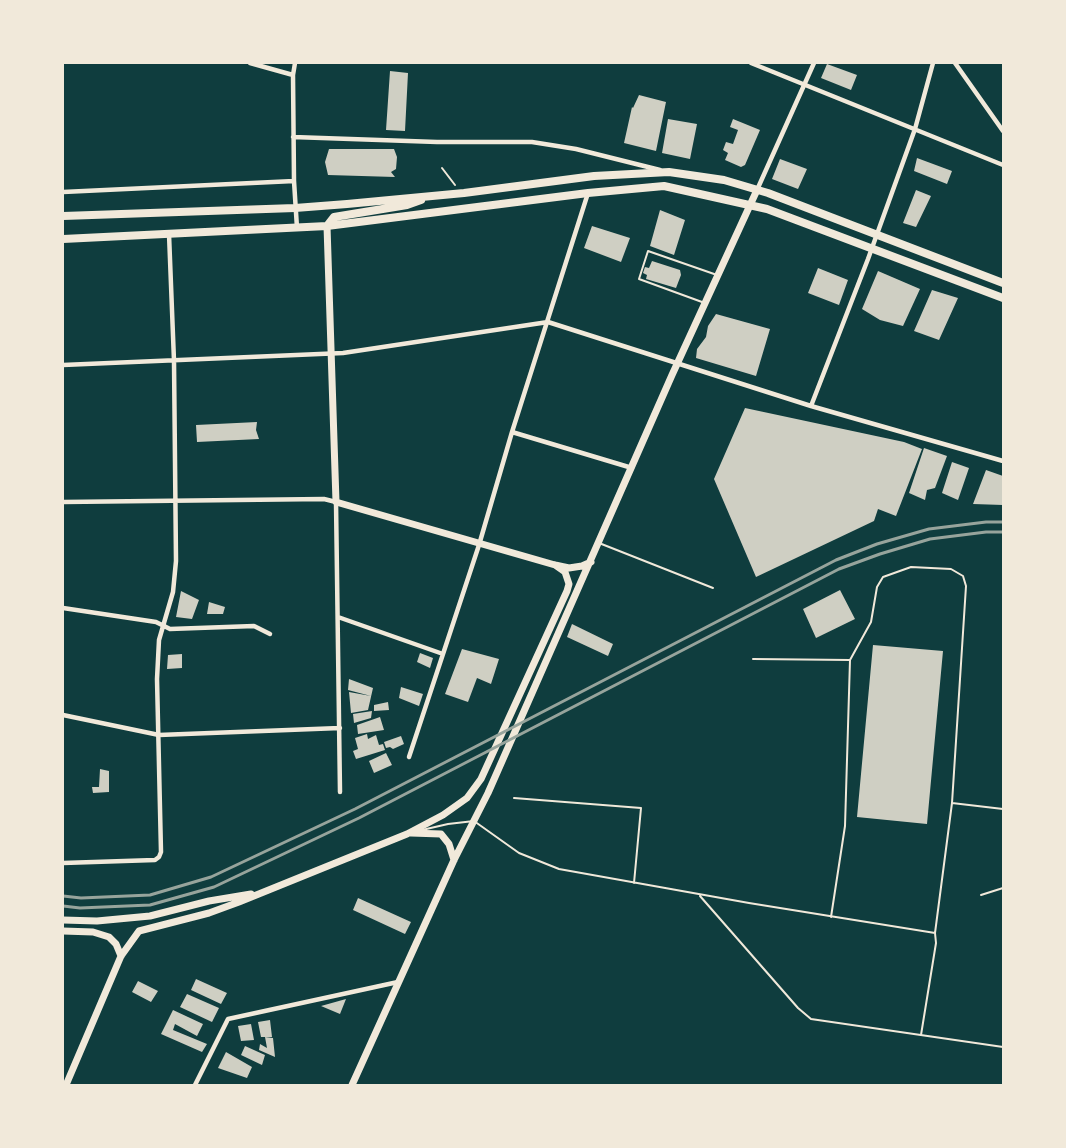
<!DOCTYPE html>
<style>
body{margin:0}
#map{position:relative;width:1066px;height:1148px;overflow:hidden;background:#0f3d3e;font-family:"Work Sans",sans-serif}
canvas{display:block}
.frame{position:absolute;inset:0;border:64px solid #f1e9da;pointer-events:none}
</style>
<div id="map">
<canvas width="1066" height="1148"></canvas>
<div class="frame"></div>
</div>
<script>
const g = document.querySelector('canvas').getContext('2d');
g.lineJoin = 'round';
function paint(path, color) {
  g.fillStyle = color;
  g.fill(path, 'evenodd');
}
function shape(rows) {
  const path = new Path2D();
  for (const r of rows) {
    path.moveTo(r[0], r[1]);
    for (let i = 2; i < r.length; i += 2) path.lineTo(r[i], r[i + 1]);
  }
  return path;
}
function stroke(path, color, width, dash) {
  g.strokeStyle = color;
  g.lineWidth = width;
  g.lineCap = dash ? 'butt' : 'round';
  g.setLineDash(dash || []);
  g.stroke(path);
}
paint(shape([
 [827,64,857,75,851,90,821,78],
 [390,71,408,73,405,131,386,130],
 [639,95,666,102,656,151,624,143,632,107,633,108],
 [668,119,697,124,690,159,662,153],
 [733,119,760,130,745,165,741,167,725,160,728,153,723,150,726,142,733,144,738,130,730,127],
 [329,149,394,149,397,157,396,169,391,172,395,177,328,175,325,162],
 [917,158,952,171,947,184,914,171],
 [780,159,807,169,798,189,772,179],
 [916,190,931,196,916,227,903,223],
 [660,210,685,220,674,255,650,246],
 [592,226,630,238,621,262,584,248],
 [652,261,680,270,681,275,676,288,646,279,647,275,643,273,645,267,649,268],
 [818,268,848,280,839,305,808,293],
 [878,271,920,289,903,326,880,320,862,309],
 [932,290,958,298,939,340,914,331],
 [716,314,770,329,756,376,696,358,697,349,706,337,708,326],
 [745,408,904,442,922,449,896,516,878,509,874,521,756,577,714,479],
 [257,422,256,430,259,439,197,442,196,425],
 [924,448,947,456,935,488,927,490,925,500,909,493],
 [952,462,969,468,958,500,942,493],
 [986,470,1003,476,1003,505,973,504],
 [840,590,855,619,816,638,803,609],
 [181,591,199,600,192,619,176,617],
 [209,602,225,607,223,614,207,614],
 [572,624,613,644,608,656,567,637],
 [873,645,943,651,927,824,857,817],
 [462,649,499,659,491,684,477,678,468,702,445,694],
 [420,653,433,658,430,668,417,662],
 [182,654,182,668,167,669,168,655],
 [349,679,373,688,368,710,351,713,349,692,371,696,348,690],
 [401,687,423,694,419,706,399,698],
 [388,702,389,710,374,711,374,705],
 [372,711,371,718,354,723,353,714],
 [380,717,384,730,358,734,357,725],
 [367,734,368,739,376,735,379,745,383,744,385,750,356,759,353,751,358,749,355,738],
 [401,736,404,744,393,749,390,747,386,748,384,742],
 [386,753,392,765,374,773,369,761],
 [100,769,109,771,109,792,93,793,92,787,99,787],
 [358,898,411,922,405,934,353,910],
 [196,979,227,993,221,1004,191,990],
 [138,981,158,991,151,1002,132,992],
 [187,994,219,1008,212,1022,180,1007],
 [346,999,340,1014,321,1006],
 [173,1010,203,1024,197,1036,175,1024,173,1030,207,1044,202,1052,161,1034],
 [270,1020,272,1037,261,1037,258,1022],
 [251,1024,254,1040,241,1041,238,1026],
 [265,1037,273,1038,275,1057,259,1050,260,1044,267,1048],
 [245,1046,265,1055,262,1065,241,1055],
 [226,1052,252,1067,247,1078,218,1068]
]), '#cfcfc3');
stroke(shape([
 [442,168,455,185]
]), '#f1e9da', 2);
stroke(shape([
 [702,302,639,279,648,251,717,275],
 [599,543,713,588],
 [753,659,850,660,845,826,831,917],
 [850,660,871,622,877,587,883,577,911,567,951,569,963,576,966,586,952,803,935,933],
 [514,798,641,808,634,883],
 [952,803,1003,809],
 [422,830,448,824,474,821,519,853,559,869,749,903,935,933,936,943,921,1035],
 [981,895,1003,888],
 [700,896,798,1008,811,1019,1003,1047]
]), '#f1e9da', 2);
stroke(shape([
 [250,63,293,75],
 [295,63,293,75,294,181,297,228],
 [751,63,1003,165],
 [955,63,1003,131],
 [293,137,437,142,532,142,576,149,660,170],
 [757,190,814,63],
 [63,192,294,181],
 [63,365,343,353,548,322,811,406,1003,461],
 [811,406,868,259,915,129,933,63],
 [512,432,632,468],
 [63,502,324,499,336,502,340,792],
 [63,608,156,622,170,629,254,626,270,634],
 [338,617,443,654],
 [63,715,159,735,340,728],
 [409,757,479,545,512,432,588,193],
 [63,863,155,860,159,857,161,852,157,679,159,640,173,592,176,561,174,361,169,234],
 [195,1085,228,1019,398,982]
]), '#f1e9da', 4.5);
stroke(shape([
 [327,226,336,502,555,565,569,568,582,566,591,562],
 [411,833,441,834,449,844,454,860],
 [63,920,97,921,150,916,209,901,251,894],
 [63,931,93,932,109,937,116,944,121,956],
 [66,1085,121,956,139,931,209,913,239,902,407,834,443,815,467,798,481,779,567,591,569,584,565,572,555,565],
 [352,1085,454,860,488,793,672,375,757,190]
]), '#f1e9da', 7);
stroke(shape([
 [63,216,295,208,347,204,464,193,594,176,669,172,724,180,768,193,1003,283],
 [327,226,334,217,407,205,421,200],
 [63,239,327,226,588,193,664,186,767,209,1003,298]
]), '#f1e9da', 8);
stroke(shape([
 [63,896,81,898,150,895,211,877,355,809,836,560,877,544,929,529,986,522,1003,522],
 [63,906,80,908,150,905,214,887,359,818,839,569,880,554,930,539,986,532,1003,532]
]), '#97a49c', 3);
</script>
